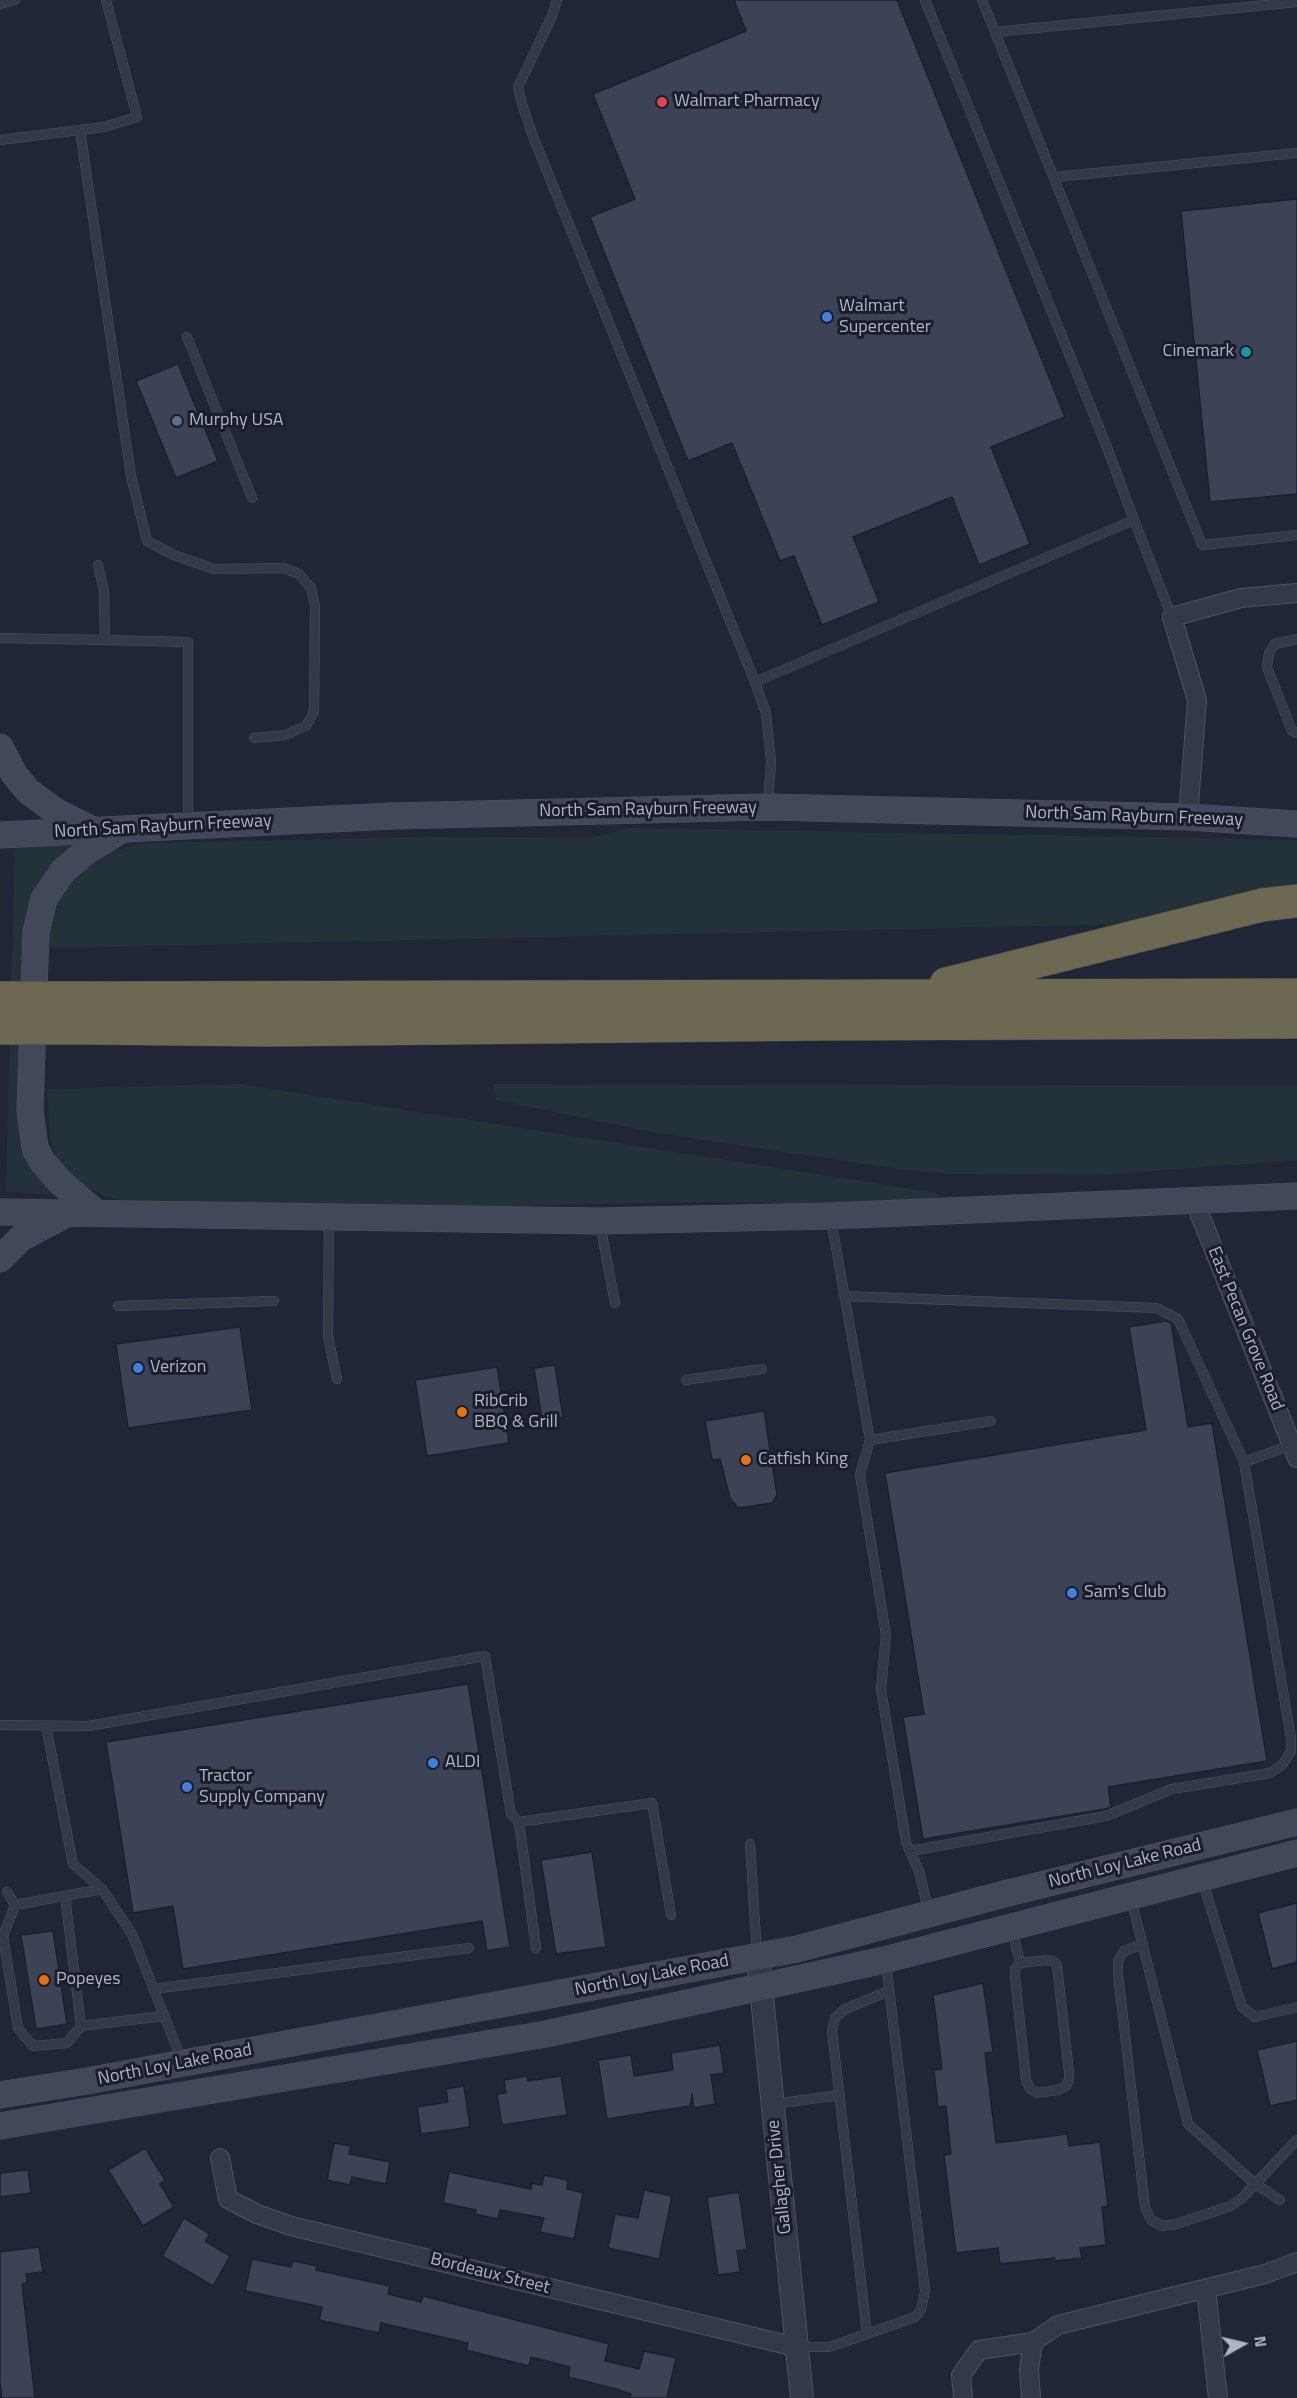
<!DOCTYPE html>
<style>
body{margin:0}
#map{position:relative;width:1297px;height:2398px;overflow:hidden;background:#212637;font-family:"Titillium Web",sans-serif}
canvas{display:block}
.north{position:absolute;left:1213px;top:2314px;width:60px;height:60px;-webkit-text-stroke:4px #1a1e2c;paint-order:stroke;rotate:82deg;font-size:16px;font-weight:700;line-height:24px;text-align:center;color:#afb3c4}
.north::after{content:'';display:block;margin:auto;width:21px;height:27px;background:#afb3c4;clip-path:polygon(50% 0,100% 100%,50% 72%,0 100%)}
</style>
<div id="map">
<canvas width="1297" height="2398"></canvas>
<div class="north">N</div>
</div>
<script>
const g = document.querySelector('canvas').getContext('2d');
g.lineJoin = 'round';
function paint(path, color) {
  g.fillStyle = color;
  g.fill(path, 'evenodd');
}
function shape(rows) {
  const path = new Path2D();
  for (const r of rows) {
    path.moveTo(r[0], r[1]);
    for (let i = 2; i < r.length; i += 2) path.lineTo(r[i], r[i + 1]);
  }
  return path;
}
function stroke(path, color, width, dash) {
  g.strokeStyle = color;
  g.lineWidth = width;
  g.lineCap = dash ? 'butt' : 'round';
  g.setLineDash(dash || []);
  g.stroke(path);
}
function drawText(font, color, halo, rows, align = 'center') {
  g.font = font + ' "Titillium Web",sans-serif';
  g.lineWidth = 6;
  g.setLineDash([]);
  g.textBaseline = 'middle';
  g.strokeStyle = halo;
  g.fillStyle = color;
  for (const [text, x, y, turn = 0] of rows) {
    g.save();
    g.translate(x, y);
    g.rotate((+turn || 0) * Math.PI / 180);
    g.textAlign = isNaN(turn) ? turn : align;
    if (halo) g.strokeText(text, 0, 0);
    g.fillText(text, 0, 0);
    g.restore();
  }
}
paint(shape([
 [630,828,1297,840,1297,909,1132,924,47,948,53,912,73,880,85,869,116,850,142,843,429,837,590,838],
 [82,837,44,890,27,1093,60,1195,6,1192,15,839],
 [239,1084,937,1193,938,1199,849,1204,706,1202,484,1206,127,1202,106,1196,77,1182,60,1164,50,1139,47,1089],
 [494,1084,1297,1086,1297,1160,1096,1175,950,1174,899,1169,658,1133,496,1100]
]), '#233238');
const building = shape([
 [734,0,897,0,1065,417,991,447,1030,544,979,565,952,497,853,537,879,602,822,625,794,556,780,561,732,443,688,461,590,217,635,199,593,94,746,31,734,0],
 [1297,199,1297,494,1210,502,1181,211,1297,199],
 [178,364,218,461,176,478,136,381,178,364],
 [1167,1321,1171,1323,1188,1427,1212,1423,1267,1761,1108,1787,1111,1807,1105,1809,923,1839,903,1717,924,1714,885,1473,1146,1430,1129,1327,1167,1321],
 [240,1327,252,1410,128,1428,116,1344,240,1327],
 [555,1365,563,1417,542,1420,534,1368,555,1365],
 [497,1367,509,1443,427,1456,415,1380,497,1367],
 [764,1411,777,1495,772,1503,738,1508,730,1498,720,1459,712,1460,705,1421,764,1411],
 [468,1684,510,1947,487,1951,482,1921,183,1969,173,1906,133,1913,106,1742,468,1684],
 [592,1852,606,1947,556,1954,541,1860,592,1852],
 [1297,1903,1297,1962,1272,1969,1258,1913,1297,1903],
 [53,1931,67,2024,36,2029,21,1935,53,1931],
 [983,1983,993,2052,985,2053,996,2143,1067,2134,1069,2146,1100,2142,1108,2206,1102,2207,1106,2245,1080,2248,1082,2258,1055,2261,1055,2258,1000,2264,998,2248,956,2253,944,2155,951,2154,946,2106,938,2107,934,2070,942,2069,933,1995,983,1983],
 [1297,2041,1297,2100,1270,2106,1257,2050,1297,2041],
 [720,2045,724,2073,711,2075,715,2104,694,2108,692,2094,690,2106,607,2119,598,2060,631,2055,634,2076,673,2070,671,2053,720,2045],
 [527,2076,528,2081,561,2076,567,2115,502,2125,497,2094,506,2093,504,2080,527,2076],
 [464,2086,470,2127,421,2134,417,2107,448,2102,446,2089,464,2086],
 [334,2143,351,2146,349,2154,390,2162,386,2184,352,2177,350,2185,327,2180,334,2143],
 [145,2148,165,2180,160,2184,174,2207,143,2226,108,2170,145,2148],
 [28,2170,31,2193,0,2197,0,2173,28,2170],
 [449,2172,531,2189,532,2183,542,2185,544,2175,568,2180,567,2189,583,2193,574,2239,540,2232,544,2218,500,2210,498,2219,475,2214,476,2210,443,2203,449,2172],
 [644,2190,672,2196,659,2259,608,2248,615,2214,638,2218,644,2190],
 [739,2192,747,2249,737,2251,740,2272,718,2275,707,2197,739,2192],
 [184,2218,210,2234,205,2241,230,2256,213,2286,162,2256,184,2218],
 [39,2247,43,2272,26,2274,27,2283,22,2284,35,2398,2,2398,0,2383,0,2252,39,2247],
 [252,2259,291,2267,293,2261,317,2266,316,2270,390,2286,388,2294,421,2302,423,2296,609,2344,605,2361,639,2369,644,2351,676,2358,667,2398,630,2398,631,2394,616,2389,568,2377,570,2367,531,2357,529,2366,466,2350,468,2343,381,2323,379,2333,319,2320,322,2307,245,2291,252,2259]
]);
paint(building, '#3d4357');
stroke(building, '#1c202e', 1.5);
const service = shape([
 [557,0,552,16,518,87,522,104,534,139,755,682,766,713,771,761,768,805],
 [925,0,1105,442,1134,520],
 [982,0,1202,545,1297,535],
 [0,4,15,0],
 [995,32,1297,2],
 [80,130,131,476,147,541,174,555,214,569,284,568,299,574,311,588,315,606,314,712,306,726,285,735,254,738],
 [0,140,104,127,137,117,106,0],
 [1055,177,1297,153],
 [187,337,252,498],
 [0,638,105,640,104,591,98,565],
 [1297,639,1275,644,1269,653,1267,667,1292,731,1297,733],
 [105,640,188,642,188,824],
 [755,682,1134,520,1172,617],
 [329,1218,328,1336,337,1379],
 [831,1219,870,1440,860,1475,886,1635,881,1689,906,1842,919,1871,929,1912],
 [600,1224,615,1303],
 [844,1296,1157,1308,1178,1319,1244,1462,1291,1738,1291,1751,1283,1764,1270,1773,1172,1789,1106,1816,910,1851],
 [118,1306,274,1301],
 [686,1380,762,1369],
 [870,1440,991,1421],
 [1244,1462,1291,1445],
 [0,1725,89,1726,485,1656,511,1814,519,1822,652,1803,671,1915],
 [46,1726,73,1864,102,1889,132,1934,182,2061],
 [519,1822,536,1948],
 [750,1844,757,1955],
 [1202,1880,1242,2007,1255,2017,1297,2007],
 [7,1892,15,1905,102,1889],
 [1131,1899,1188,2124,1254,2183,1280,2200],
 [15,1905,3,1936,18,2028,33,2046,67,2043,81,2026,65,1896],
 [1012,1929,1020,1963,1046,1960,1053,1961,1057,1965,1069,2072,1069,2080,1066,2086,1058,2090,1037,2093,1030,2089,1026,2080,1015,1976,1015,1969,1020,1963],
 [1143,1944,1124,1951,1118,1961,1118,1974,1145,2207,1151,2220,1162,2226,1176,2224,1231,2206,1241,2199,1297,2140],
 [886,1962,925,2291,921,2310,915,2317,867,2334,832,2031,835,2018,845,2009,889,1991],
 [153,1989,469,1948],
 [81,2026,164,2016],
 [774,2104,840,2095],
 [799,2347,829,2347,867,2334]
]);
const minor = shape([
 [1188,817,1197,700,1172,617,1241,598,1297,593],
 [1194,1200,1297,1458],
 [220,2158,228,2199,257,2214,291,2226,796,2347],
 [1206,2289,1218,2398],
 [963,2398,961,2375,979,2350,1033,2342],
 [1031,2398,1029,2370,1033,2342,1058,2325,1265,2274,1297,2262]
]);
const tertiary = shape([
 [758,1957,802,2398]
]);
const secondary = shape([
 [0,747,14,774,28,791,55,811,91,829],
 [0,835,393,816,767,807,1188,817,1297,824],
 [0,1212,599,1221,831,1216,1297,1196],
 [96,1213,60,1182,42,1161,35,1148,30,1110,36,932,44,899,63,871,87,851,120,831],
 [0,1259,21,1238,66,1214],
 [0,2095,87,2081,797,1949,1004,1894,1297,1822],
 [0,2126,546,2034,884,1960,1297,1853]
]);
const motorway = shape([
 [946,984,1262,905,1297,901],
 [88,998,1297,995],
 [87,1028,267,1030,825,1024,1297,1022]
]);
stroke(service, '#4f5362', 10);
stroke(minor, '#4f5362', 20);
stroke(tertiary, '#4f5362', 24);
stroke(secondary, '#4f5362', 27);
stroke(motorway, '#3c404f', 34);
stroke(service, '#343948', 9);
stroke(minor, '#343948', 18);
stroke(tertiary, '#343948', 22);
stroke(secondary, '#43475a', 26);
stroke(motorway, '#6d6852', 33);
const motorwayBridge = shape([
 [0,998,88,998],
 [0,1028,87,1028]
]);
stroke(motorwayBridge, '#3c404f', 34, []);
stroke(motorwayBridge, '#6d6852', 33);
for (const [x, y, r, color] of [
 [662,102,6,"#e0444e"],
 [827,317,6,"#3f7fe0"],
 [1246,352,6,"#0f9aa8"],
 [177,421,6,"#5c6f8a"],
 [138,1368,6,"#3f7fe0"],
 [462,1412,6,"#e8710a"],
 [746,1460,6,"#e8710a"],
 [1072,1593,6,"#3f7fe0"],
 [433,1763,6,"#3f7fe0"],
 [187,1787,6,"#3f7fe0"],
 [44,1980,6,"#e8710a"]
]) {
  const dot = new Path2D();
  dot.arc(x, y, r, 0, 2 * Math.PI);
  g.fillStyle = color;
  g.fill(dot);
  stroke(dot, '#1a1e2c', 2);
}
drawText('18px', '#afb3c4', '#1a1e2c', [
 ["Walmart Pharmacy",674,102],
 ["Walmart",839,307],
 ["Supercenter",839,328],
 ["Cinemark",1234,352,"right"],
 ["Murphy USA",189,421],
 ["Verizon",150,1368],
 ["RibCrib",474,1402],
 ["BBQ & Grill",474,1423],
 ["Catfish King",758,1460],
 ["Sam's Club",1084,1593],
 ["ALDI",445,1763],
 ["Tractor",199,1777],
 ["Supply Company",199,1798],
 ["Popeyes",56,1980]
], 'left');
drawText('18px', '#afb3c4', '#1a1e2c', [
 ["North Sam Rayburn Freeway",648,810,-1],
 ["North Sam Rayburn Freeway",1134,817,2],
 ["North Sam Rayburn Freeway",163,827,-3],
 ["East Pecan Grove Road",1245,1329,68],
 ["North Loy Lake Road",1125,1864,-14],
 ["North Loy Lake Road",652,1976,-11],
 ["North Loy Lake Road",175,2065,-11],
 ["Gallagher Drive",780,2177,-96],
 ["Bordeaux Street",490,2274,14]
]);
</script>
